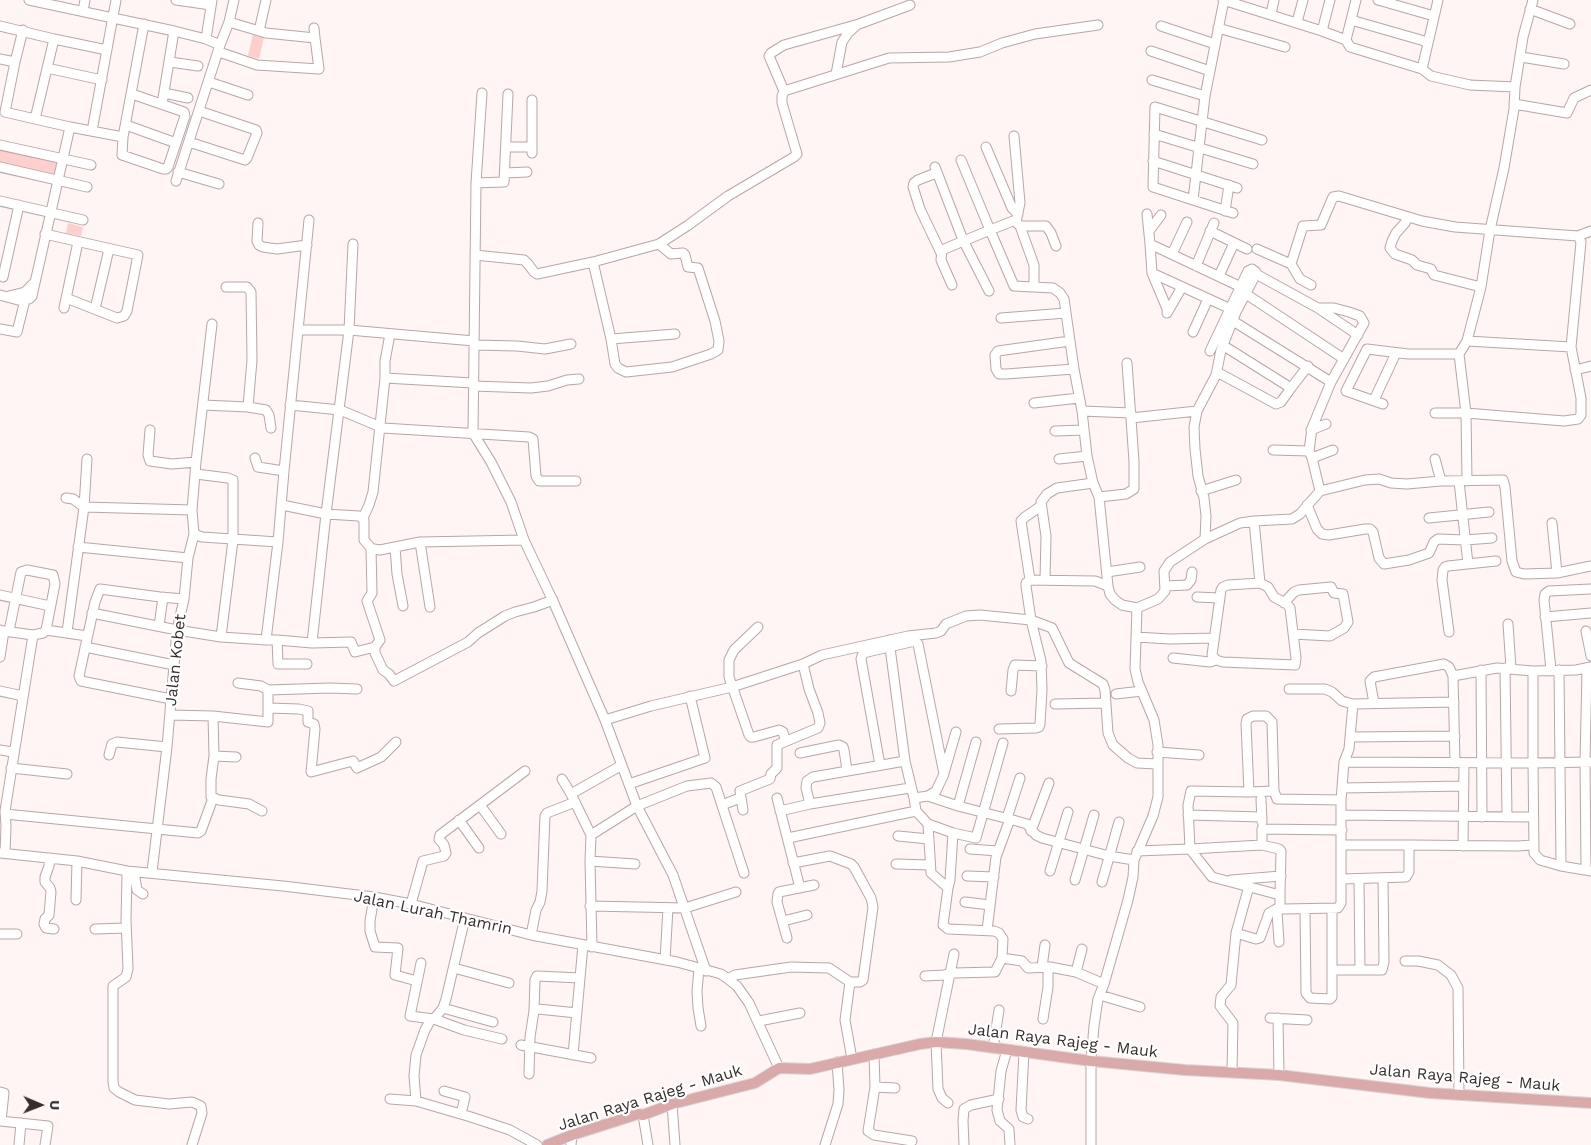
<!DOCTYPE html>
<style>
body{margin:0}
#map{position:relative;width:1591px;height:1145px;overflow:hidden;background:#fef5f4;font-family:"Work Sans",sans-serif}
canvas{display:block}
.north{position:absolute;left:15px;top:1080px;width:50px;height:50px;-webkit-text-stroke:4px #fff;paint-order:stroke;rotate:91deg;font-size:14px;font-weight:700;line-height:20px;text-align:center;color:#372f2f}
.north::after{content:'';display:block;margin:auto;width:18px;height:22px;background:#372f2f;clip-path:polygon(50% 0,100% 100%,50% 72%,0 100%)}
</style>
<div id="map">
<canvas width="1591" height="1145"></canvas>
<div class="north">U</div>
</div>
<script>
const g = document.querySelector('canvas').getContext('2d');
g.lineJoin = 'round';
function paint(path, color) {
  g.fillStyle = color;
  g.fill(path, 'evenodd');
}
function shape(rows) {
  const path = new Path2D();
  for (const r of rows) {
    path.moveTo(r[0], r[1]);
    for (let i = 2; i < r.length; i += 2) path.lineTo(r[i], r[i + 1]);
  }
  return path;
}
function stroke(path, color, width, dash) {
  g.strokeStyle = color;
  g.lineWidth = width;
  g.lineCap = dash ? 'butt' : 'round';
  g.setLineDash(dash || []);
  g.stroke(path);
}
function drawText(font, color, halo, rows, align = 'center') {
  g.font = font + ' "Work Sans",sans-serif';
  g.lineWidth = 4.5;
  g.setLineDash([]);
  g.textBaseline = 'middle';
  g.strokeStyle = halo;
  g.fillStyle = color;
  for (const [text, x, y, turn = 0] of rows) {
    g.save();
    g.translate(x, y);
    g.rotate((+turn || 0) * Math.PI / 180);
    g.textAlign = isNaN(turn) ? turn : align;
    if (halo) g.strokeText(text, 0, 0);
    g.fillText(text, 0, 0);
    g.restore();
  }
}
paint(shape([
 [253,34,264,37,259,59,248,56],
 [0,147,57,160,54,177,0,165],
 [68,223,83,227,81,236,66,233]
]), '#fdd0ce');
const minor = shape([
 [29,0,174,31,206,39,212,0],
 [176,0,211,5],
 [1223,0,1322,31,1346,40,1350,47,1422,69,1431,76,1470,85,1515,87],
 [1378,0,1434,16],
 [1530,9,1570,24],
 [83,11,85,0],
 [1271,14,1274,0],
 [1351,20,1428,42],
 [229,22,234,0],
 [1297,22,1303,0],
 [0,26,54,39,107,50],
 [1161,26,1215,44],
 [314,28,315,38],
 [1218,28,1285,47],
 [259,31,266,0],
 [1322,31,1330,0],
 [54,39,35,119,70,127],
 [1346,40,1356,0],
 [1151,51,1210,71],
 [219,52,257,65,319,69,315,38,266,33,229,22,220,45],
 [1521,57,1564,64],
 [0,59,15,62,5,112,35,119],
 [15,62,23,30],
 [170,62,198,66],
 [47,68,102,80],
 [1422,69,1438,0],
 [836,74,842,42,848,33,857,25],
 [1152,80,1205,96],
 [209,82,248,95],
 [784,91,769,56,771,53,784,45,859,24,910,5],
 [164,93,188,98],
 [482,93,476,183,504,182,508,94],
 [162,104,174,31],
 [1514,104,1567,113,1574,98,1591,90],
 [126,125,176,143],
 [92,131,116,0],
 [1154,134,1253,164],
 [1014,136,1020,203,1016,222],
 [123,137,144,24],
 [189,142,245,160,247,158,257,133,256,130,199,111],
 [0,145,91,165],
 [506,147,532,147],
 [986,147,1012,208,1018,214],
 [532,153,532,100],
 [961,160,990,230,1013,221,1016,222,1020,226,1034,265,1034,287],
 [1153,161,1237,188],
 [0,167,87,187],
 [935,167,963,240,989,291],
 [178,172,219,184],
 [505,173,527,172],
 [936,173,918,180,914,183,913,187,920,209,941,253],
 [176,181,220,45,206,39],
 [476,183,473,433,491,462,511,502,524,540,553,601,605,720,637,806,673,875,706,971],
 [1193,200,1205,96,1224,0],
 [0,201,83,220],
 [1225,211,1229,185],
 [1233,213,1153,187,1155,107,1262,140],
 [1147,214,1150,244,1241,287],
 [1408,217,1405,223,1396,233,1392,241,1390,248,1395,254,1412,260,1417,265,1431,269,1434,275,1481,287],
 [258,223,257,241,259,245,263,247,277,249,307,245],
 [1020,226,1046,226,1051,233,1056,246],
 [1149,231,1161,215],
 [1210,231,1247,249],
 [45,234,138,255,127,311,124,316,117,318,66,298],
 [353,244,349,330,326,514,312,643,351,642,355,652,375,647,375,653,383,670,389,674,394,681,468,642,478,633,505,616,515,612,534,607,553,600],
 [1150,244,1152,273,1168,311],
 [1257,249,1291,264,1303,226,1321,225,1333,197,1339,196,1422,221,1455,227,1578,236,1591,231],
 [1172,254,1187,222],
 [475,255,524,260,528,264,534,272,537,274,593,262,659,244,687,226,728,196,794,157,797,154,782,103,782,96,784,91,889,58,949,57,980,52,1002,43,1035,34,1098,25],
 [593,262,611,339,675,334],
 [1291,264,1300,279,1311,285],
 [1196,266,1214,223],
 [1152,273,1233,310],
 [1219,276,1234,243],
 [3,277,19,205],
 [952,285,941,260,942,250,990,230,1014,286,1053,288,1060,293,1064,299,1074,369,1082,411,1087,456,1093,483,1099,497,1108,586,1110,594,1115,600,1122,605,1137,608,1158,599,1165,591,1164,571,1170,562,1205,539,1240,523,1254,521,1292,519,1300,514,1320,491,1365,480,1379,479,1391,483,1407,484,1441,481,1503,480,1505,487,1512,561,1516,572,1524,574,1557,573,1591,566],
 [1246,294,1344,359],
 [0,295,18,300,29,299,32,296,70,127,123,137,122,155,163,169,166,169,168,167,185,116,184,112,132,94],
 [9,296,25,292,34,283],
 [64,308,78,242],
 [1319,308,1334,308,1349,312,1360,316,1364,323,1331,382],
 [95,309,109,249],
 [1167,313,1182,287],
 [1001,318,1066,313],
 [1233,321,1331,382,1312,428,1309,451,1312,458,1320,491],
 [0,329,17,332,25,300],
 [298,330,349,330,474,341],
 [1193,332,1208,299],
 [611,339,615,364,618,368,626,372,672,367,711,354,718,350,719,341,715,321,698,268,688,267,685,255,683,253,671,254,659,244],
 [1070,341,998,351,995,355,996,369,999,374,1006,374,1074,369],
 [1467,341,1571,347],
 [474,345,517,346,545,349,571,344],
 [1224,346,1291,388,1308,366],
 [1210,351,1248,271,1252,269,1256,272,1256,274,1318,308,1358,335],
 [1575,370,1591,366],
 [1217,372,1276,404,1281,402,1291,388],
 [385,378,473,383],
 [473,386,531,388,548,386,567,380,579,379],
 [1374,400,1396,353],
 [1034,403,1079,398],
 [1383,404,1346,391,1367,349,1408,354,1459,354],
 [203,405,248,407,252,360,251,292,247,287,226,287],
 [290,405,340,410,383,428,529,437,533,439,536,476,539,481,576,481],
 [248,407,266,410,269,415,271,428],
 [1082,411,1131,413],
 [1435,413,1466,413,1564,421,1578,419,1581,415,1581,398,1571,347,1581,242,1578,236],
 [1131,418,1197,411],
 [150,430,148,455,150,461,172,464,196,462],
 [1311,430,1326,424],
 [1055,431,1084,430],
 [1273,450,1309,451],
 [255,458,258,467,284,471],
 [1312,458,1333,450],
 [1059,459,1087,456],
 [1435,459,1441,481],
 [196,474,228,478,233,480,233,540,221,637],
 [1459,481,1468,564],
 [1467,481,1466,413,1459,354,1467,341,1481,287,1490,230,1504,168,1514,109,1515,87,1523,37,1533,0],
 [1201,491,1236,480],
 [1099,497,1126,494,1134,489,1134,461,1127,363],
 [66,498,73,499,84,507,192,510],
 [282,505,326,514,359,516,364,520,364,540,371,548,374,549,380,550,420,542,524,540],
 [1307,505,1317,529,1322,534,1329,535,1365,529,1370,529,1373,532,1379,558,1384,564,1409,560,1429,553,1434,542,1438,539,1465,540,1492,538],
 [363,518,369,505,373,492,385,378,385,361,390,334],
 [1429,518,1489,512],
 [1254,521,1260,583,1268,587,1274,597,1287,604,1290,608,1296,658,1295,665,1223,662,1216,660,1212,655,1221,590,1223,587,1228,585,1260,583],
 [1552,523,1557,573],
 [194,534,192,510,196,462,212,324],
 [1205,539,1206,516,1204,498,1198,476,1195,449,1194,427,1197,411,1216,375,1221,350,1236,312,1256,274],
 [420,542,430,607],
 [78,547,188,558],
 [395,547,397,574,403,606],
 [371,548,372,593,367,601,380,640,375,647],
 [1107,572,1140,567],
 [1030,580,1021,521,1025,517,1041,506],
 [1045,580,1046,536,1041,502,1047,494,1057,488,1093,483],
 [1165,586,1187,585,1191,580,1192,572],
 [0,595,50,606],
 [1197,597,1220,598],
 [1284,603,1294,592,1299,590,1331,587,1334,593,1343,594,1348,622,1344,628,1330,636,1293,634],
 [92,613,177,630,221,637,266,640,278,542,284,471,309,220],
 [1545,617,1591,613],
 [1031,620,1052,628,1069,663,1103,684,1105,690,1108,733,1113,745,1128,758,1137,763,1157,764],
 [1508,624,1511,668],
 [159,626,163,597],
 [758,627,734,650,729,660,729,677,749,735,751,737,754,737,779,730,783,732,785,740],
 [0,630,4,631,33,635,43,633,46,630,55,584,53,575,27,570,21,572,9,631],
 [46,630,87,636],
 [1586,631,1591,656],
 [67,632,84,507,87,459],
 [1449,632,1442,580,1443,570,1445,567,1448,566,1496,561],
 [1136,637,1169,639,1214,638],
 [266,640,277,640,278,664,307,664],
 [277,640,312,643],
 [889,640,905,761,914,798,928,796,958,806,1013,820,1027,824,1036,835,1042,838,1109,856,1134,860],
 [85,647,174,665],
 [0,657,4,631],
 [1173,658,1210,662,1216,660],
 [1505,668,1507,817],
 [1481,670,1482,817],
 [1551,670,1544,600,1545,594,1549,591,1591,589],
 [1559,670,1561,866],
 [1533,671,1533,763,1591,762],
 [238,683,261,686,268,690],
 [1289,689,1325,689,1332,692,1342,701,1353,704,1454,702],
 [0,691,23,696],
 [1011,691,1013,670,1015,665,1042,666],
 [1116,694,1142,691],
 [171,699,81,681,79,676,95,602,100,589,160,597,184,599],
 [1374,703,1370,681,1374,677,1444,664,1449,667,1453,676],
 [1055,704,1106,703],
 [268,708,299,709,308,711,308,722,314,724,315,729,311,772,353,761,357,768,381,757,396,742],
 [170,715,213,716,268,722,268,690,330,688,357,689],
 [213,716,214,756,236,757],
 [605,720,651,706,732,687,803,664,822,655,908,636,936,633,941,631,946,624,966,616,980,615,1031,620,1026,586,1026,583,1030,580,1095,581,1108,586],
 [999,729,1036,728,1039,727,1040,724,1042,690,1041,661,1031,620],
 [1350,737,1455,736],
 [0,750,13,752],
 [1157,752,1199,755],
 [800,753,839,745,843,747,844,750,847,770],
 [109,755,112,744,117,742,167,747],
 [214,756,211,779,211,797,219,800,249,804,262,811],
 [905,761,813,777,807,781,806,788,810,804,910,788],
 [1344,762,1533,763,1534,853,1540,860,1561,866,1591,871],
 [1455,763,1453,676,1497,668,1533,671,1576,670,1591,667],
 [880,765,861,659,863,653,915,641,918,644,944,774,936,791,928,796],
 [11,768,67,774],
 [944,773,956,732],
 [562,779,571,794,591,835,590,861,592,947],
 [629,784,705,758,690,696],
 [1342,788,1464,786],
 [1274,791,1249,792,1246,724,1247,719,1253,716,1266,716,1272,722,1274,791,1277,799,1341,800],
 [1249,792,1191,791,1188,805,1190,849,1262,845,1262,829,1342,830],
 [571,794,622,765],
 [777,798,800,888],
 [1261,799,1262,822],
 [480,805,501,834],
 [722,805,740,798],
 [958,806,976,742],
 [743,810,740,791,770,779,771,774,777,768,777,745,818,728,820,723,818,713,809,689,803,664],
 [780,811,810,804],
 [916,811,928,824,931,873,948,888,943,925,948,929,994,931,999,933,1003,939,1002,958,995,972,954,973,944,975,925,976],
 [5,814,198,833,201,831,213,798],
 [1188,815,1262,817],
 [1342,815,1533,817],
 [1007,818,1020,778],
 [459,820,479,848],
 [928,824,953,833,976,838,1003,743],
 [1031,831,1049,783],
 [591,835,637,806,687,786,711,783,716,787,744,873],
 [898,836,929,839],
 [788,838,916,811,914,798],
 [1262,845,1279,849,1281,851,1280,895],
 [1341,845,1409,845],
 [1463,846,1464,763],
 [970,849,998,851],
 [1137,851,1190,849,1212,877,1280,895,1280,907,1283,909,1338,908,1341,903,1341,800,1344,762,1349,749,1353,704],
 [0,853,77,861,127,871,283,886,374,897,411,904,531,935,677,962,721,974,728,979,737,986,749,1003,779,1068],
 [5,853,6,826,5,811,33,635],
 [50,858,49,866,45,877,45,882,50,888,51,892,49,915,45,919,44,924,46,928,54,929],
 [590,861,635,864],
 [896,864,930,865],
 [1586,870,1585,762,1587,668],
 [127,871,127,875,135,878,137,890,143,894],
 [1050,871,1068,812],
 [152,872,167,747,177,630,184,599,188,558,194,534,202,537,278,542],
 [127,875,126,920,128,969,126,977,113,986,113,1081,114,1088,119,1092,135,1100,169,1104,192,1102,201,1106,202,1113,192,1145],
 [967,876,994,877],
 [1342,879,1406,877,1409,872,1409,845,1517,846,1533,845],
 [1359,879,1360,970],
 [1075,880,1094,815],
 [1231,880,1281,876],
 [1102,882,1119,822],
 [948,888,950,880,953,833],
 [374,897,370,921,370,931,375,947,398,948,395,975,417,981],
 [76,900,77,861],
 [965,902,990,905],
 [411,904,423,861,444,856,446,853,444,845,439,839,440,835,525,771],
 [590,906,685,908,736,892],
 [1276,909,1277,912,1279,942],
 [1305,909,1306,993,1310,998,1330,999,1332,997,1332,909],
 [783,921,807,915],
 [95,929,126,928],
 [987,930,996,857,1010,819],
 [1236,933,1249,886],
 [0,934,17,934],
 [531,935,536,910,540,902,542,891,545,816,547,813,575,802],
 [787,938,777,902,778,894,779,892,814,885],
 [1082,949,1076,972,1104,984],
 [1002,958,1022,961,1028,968,1050,967,1076,972],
 [665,960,668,908],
 [1405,961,1418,961,1438,965,1451,975,1458,988,1459,1094],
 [421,963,410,1016,434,1019,464,1030,502,1039],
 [1042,967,1045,945],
 [454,968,509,983],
 [699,969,697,991,698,1008,701,1026],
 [1332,970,1382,970,1384,962,1383,878],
 [728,979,735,975,791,967,829,968,850,982,860,982,863,980,873,907,871,898,854,867,851,864,830,856,793,863],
 [850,982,845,1020,852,1059],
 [1100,995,1140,1007],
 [443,1008,493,1022],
 [534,1011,535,980,537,976,580,978],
 [1270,1018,1307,1020],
 [1278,1018,1279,1075],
 [434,1019,443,1008,446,999,465,918],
 [1043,1019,1048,987,1048,967],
 [759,1021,800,1013],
 [521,1045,591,1058],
 [993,1048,999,1010],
 [1007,1050,1001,1071,997,1110,1000,1121,1009,1129,1010,1145],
 [1024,1052,1021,1110,1023,1117,1028,1119],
 [874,1054,875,1087,868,1131,874,1135,912,1141],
 [573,1055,583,945],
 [1232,1072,1233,1023,1220,1006,1221,997,1231,985,1236,933,1256,939,1260,938,1269,913,1280,907],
 [529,1074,530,1037,534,1011,538,1009,577,1013],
 [875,1087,895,1088],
 [444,1091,465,1097,461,1114],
 [0,1092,4,1093,1,1121],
 [390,1099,416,1101,471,1117,510,1130,537,1145],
 [416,1101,414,1076,416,1055,425,1030,431,1019],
 [948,1103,942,1098,938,1089,936,1042,954,954],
 [672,1104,675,1145],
 [643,1115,648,1145],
 [0,1121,48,1126,45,1145],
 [19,1145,21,1123],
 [571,1145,572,1135],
 [825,1145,838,1104,839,1090,837,1062],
 [964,1145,963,1121,964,1109,971,1105,999,1099],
 [1091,1145,1091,1061,1094,1026,1098,999,1104,984,1128,900,1133,877,1134,860,1153,816,1158,797,1158,745,1154,720,1138,682,1135,669,1137,608]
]);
const major = shape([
 [547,1145,572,1135,638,1114,643,1115,672,1104,755,1083,779,1068,810,1069,920,1044,936,1042,966,1044,1091,1061,1185,1070,1279,1075,1430,1093,1591,1103]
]);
stroke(minor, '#baa6a5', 11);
stroke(major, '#d7d5d5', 12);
stroke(minor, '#fff', 9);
stroke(major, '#daaaaa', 10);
drawText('16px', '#372f2f', '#fff', [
 ["Jalan Kobet",176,660,-84],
 ["Jalan Lurah Thamrin",433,913,12],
 ["Jalan Raya Rajeg - Mauk",1063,1041,7],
 ["Jalan Raya Rajeg - Mauk",1465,1078,5],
 ["Jalan Raya Rajeg - Mauk",650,1098,-17]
]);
</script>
